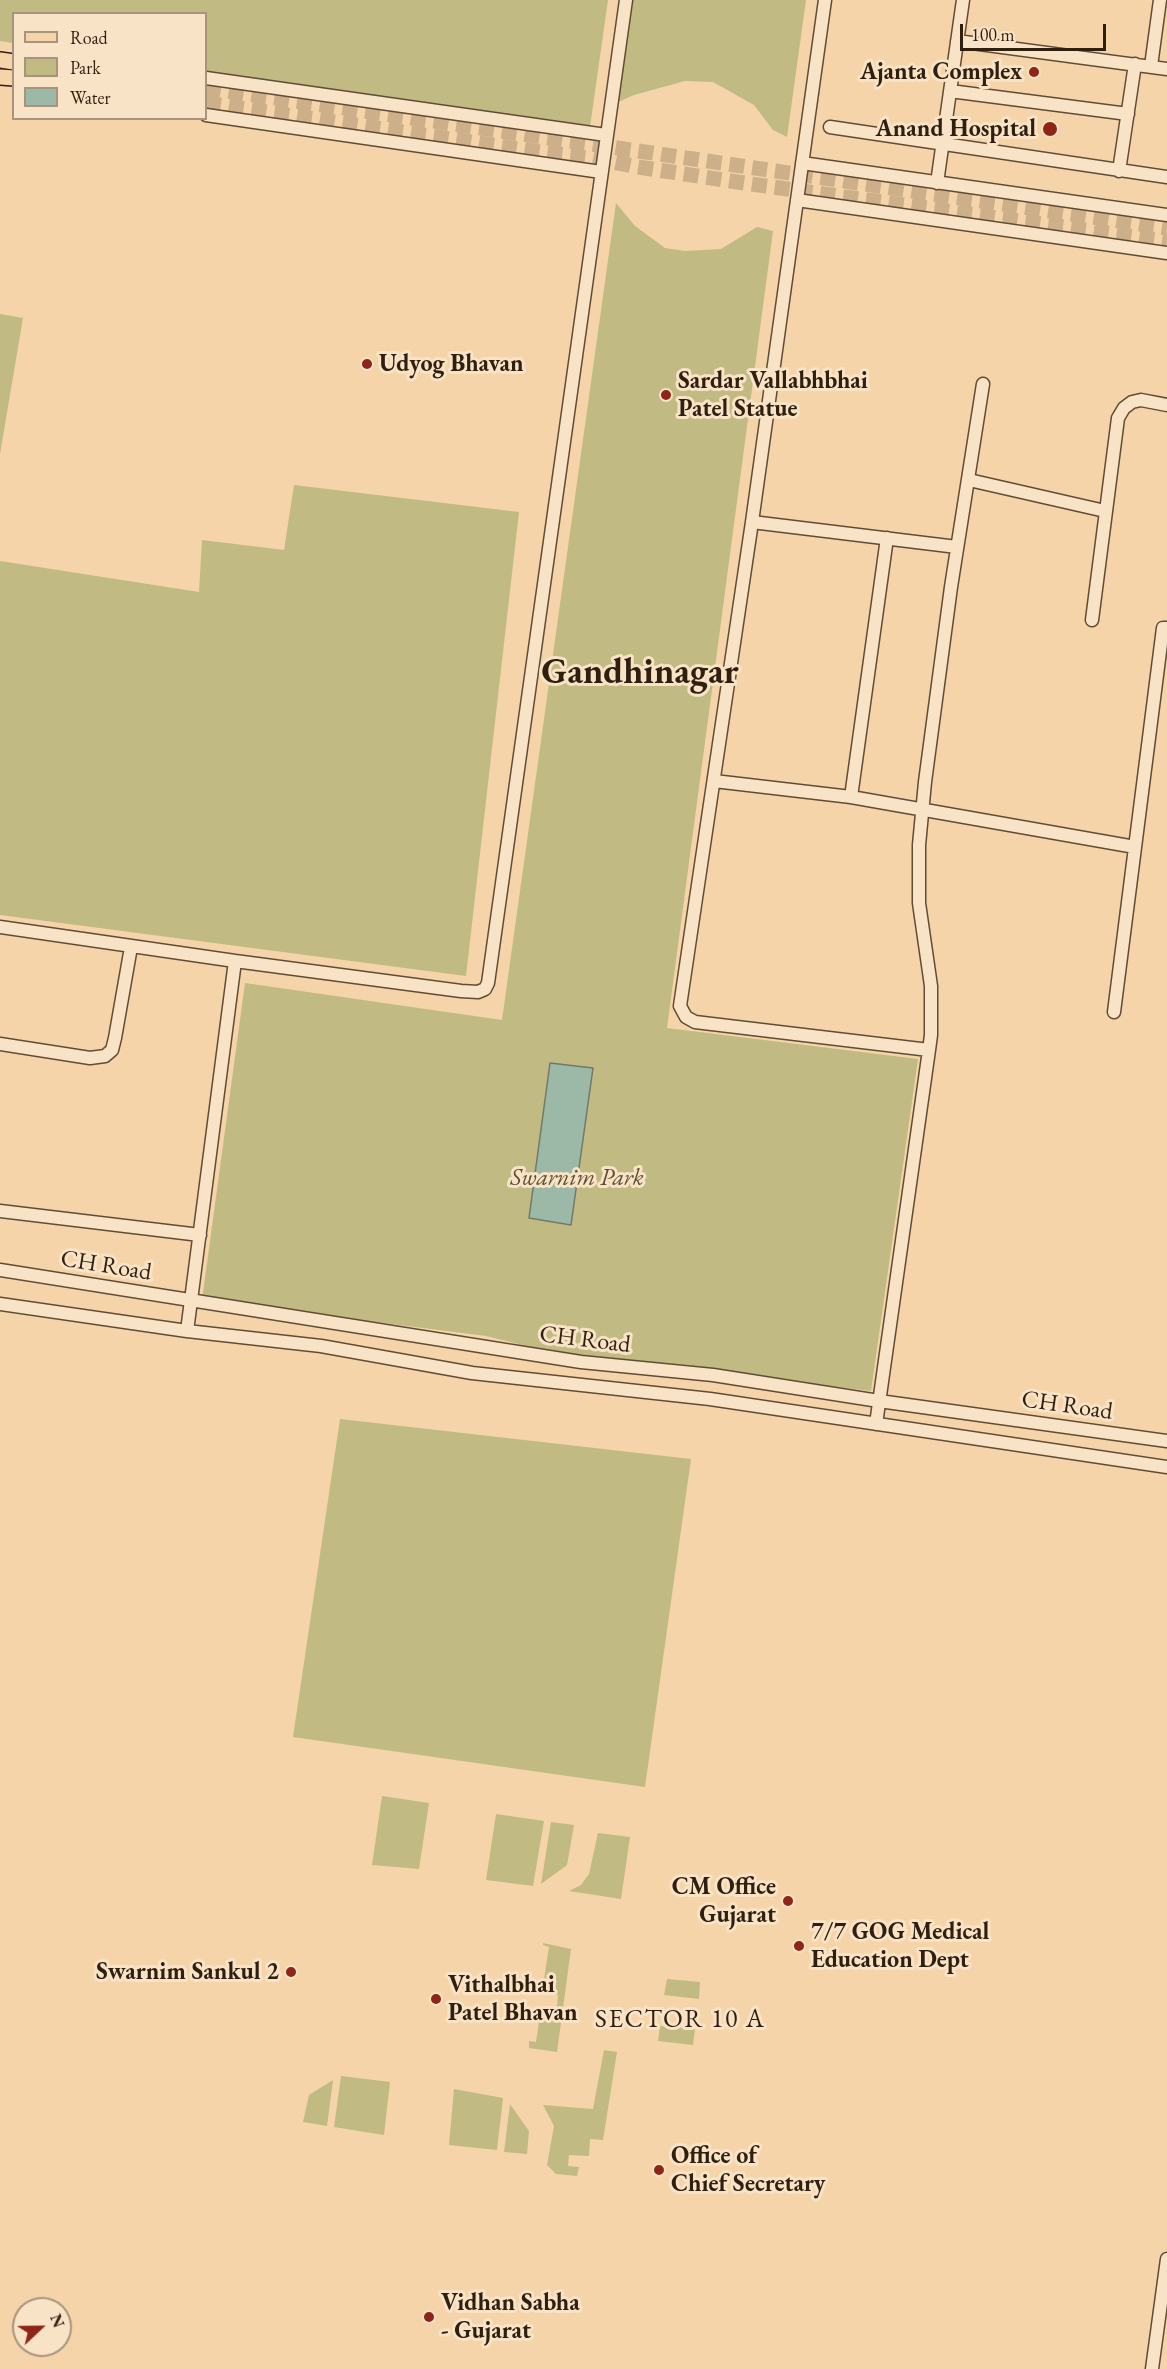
<!DOCTYPE html>
<style>
body{margin:0}
#map{position:relative;width:1167px;height:2369px;overflow:hidden;background:#f4d4a8;font-family:"EB Garamond",serif}
canvas{display:block}
.legend{position:absolute;left:12px;top:12px;width:195px;height:108px;box-sizing:border-box;background:#f8e3c6;border:2px solid #a8947d;margin:0;padding:8px 10px;list-style:none;font-size:18px;color:#301e0f}
.legend li{display:flex;align-items:center;gap:12px;height:30px}
.legend b{width:30px;border:2px solid #a8947d}
.north{position:absolute;left:12px;top:2297px;width:60px;height:60px;box-sizing:border-box;background:#f8e3c6;border:2px solid #a8947d;border-radius:50%;rotate:68deg;font-size:16px;font-weight:700;line-height:24px;text-align:center;color:#301e0f}
.north::after{content:'';display:block;margin:auto;width:21px;height:27px;background:#8f2418;clip-path:polygon(50% 0,100% 100%,50% 72%,0 100%)}
.scale{position:absolute;left:960px;top:24px;width:146px;height:27px;box-sizing:border-box;border:3px solid #301e0f;border-top:0;padding-left:8px;font-size:18px;line-height:21px;white-space:nowrap;color:#301e0f;-webkit-text-stroke:4px #f8e3c6;paint-order:stroke}
</style>
<div id="map">
<canvas width="1167" height="2369"></canvas>
<ul class="legend">
<li><b style="height:8px;background:#f4d4a8"></b>Road</li>
<li><b style="height:16px;background:#c1bb83"></b>Park</li>
<li><b style="height:16px;background:#9cb8a7"></b>Water</li>
</ul>
<div class="north">N</div>
<div class="scale">100 m</div>
</div>
<script>
const g = document.querySelector('canvas').getContext('2d');
g.lineJoin = 'round';
function paint(path, color) {
  g.fillStyle = color;
  g.fill(path, 'evenodd');
}
function shape(rows) {
  const path = new Path2D();
  for (const r of rows) {
    path.moveTo(r[0], r[1]);
    for (let i = 2; i < r.length; i += 2) path.lineTo(r[i], r[i + 1]);
  }
  return path;
}
function stroke(path, color, width, dash) {
  g.strokeStyle = color;
  g.lineWidth = width;
  g.lineCap = dash ? 'butt' : 'round';
  g.setLineDash(dash || []);
  g.stroke(path);
}
function drawText(font, color, halo, rows, align = 'center') {
  g.font = font + ' "EB Garamond",serif';
  g.lineWidth = 6;
  g.setLineDash([]);
  g.textBaseline = 'middle';
  g.strokeStyle = halo;
  g.fillStyle = color;
  for (const [text, x, y, turn = 0] of rows) {
    g.save();
    g.translate(x, y);
    g.rotate((+turn || 0) * Math.PI / 180);
    g.textAlign = isNaN(turn) ? turn : align;
    if (halo) g.strokeText(text, 0, 0);
    g.fillText(text, 0, 0);
    g.restore();
  }
}
paint(shape([
 [0,0,608,0,590,127,206,71,206,14,14,14,13,43,0,41],
 [633,0,806,0,787,137,773,130,754,105,713,82,685,81,634,95,618,102],
 [616,203,635,226,665,248,685,251,721,249,757,227,773,231,667,1028,918,1059,871,1391,559,1354,486,1336,202,1300,245,983,502,1020],
 [0,314,23,318,0,454],
 [294,485,519,512,466,976,0,915,0,561,199,592,202,540,284,550],
 [340,1419,691,1459,645,1787,293,1737],
 [382,1796,429,1803,419,1869,372,1865],
 [496,1814,544,1821,533,1886,486,1880],
 [551,1822,574,1825,567,1865,541,1884],
 [598,1833,630,1837,621,1899,569,1891,581,1885,589,1874],
 [543,1943,571,1949,557,2052,529,2048,529,2041,536,2042,540,2015,556,2018,558,1995,542,1992,549,1947,543,1945],
 [667,1979,700,1982,699,1999,664,1995],
 [660,2026,695,2029,693,2045,658,2041],
 [604,2050,617,2052,603,2140,590,2139,589,2156,569,2155,568,2166,579,2167,577,2176,556,2174,547,2165,554,2126,543,2105,593,2109],
 [341,2076,390,2082,384,2135,334,2127],
 [333,2080,327,2126,303,2122,309,2095],
 [454,2089,503,2098,497,2150,449,2145],
 [510,2104,529,2131,527,2154,504,2152]
]), '#c1bb83');
const water = shape([
 [550,1063,593,1068,571,1225,529,1218,550,1063]
]);
paint(water, '#9cb8a7');
stroke(water, '#717a6a', 1.5);
stroke(shape([
 [206,88,1167,228],
 [206,103,540,152,593,158,638,167,744,183,1167,241]
]), '#cdb089', 15, [15, 8]);
const minor = shape([
 [825,0,752,522,680,1006,686,1017,695,1022,929,1050,876,1424],
 [957,41,1167,69],
 [1151,66,1160,0],
 [206,78,606,135],
 [950,91,1128,114],
 [206,115,601,172],
 [830,127,1167,177],
 [802,163,1167,215],
 [1119,171,1135,64],
 [937,183,963,0],
 [797,200,1167,253],
 [969,480,1105,511],
 [752,522,957,547],
 [1092,620,1118,418,1124,408,1132,402,1141,400,1167,405],
 [714,781,851,797,1135,847],
 [851,797,887,538],
 [0,927,235,961],
 [1114,1012,1163,628,1167,628],
 [0,1044,90,1058,105,1056,112,1050,115,1038,131,947],
 [929,1050,931,1035,931,986,919,903,919,845,925,782,951,587,983,384],
 [0,1211,200,1235],
 [0,1270,581,1362,713,1375,879,1401,1167,1441],
 [0,1304,187,1331,321,1346,472,1373,710,1399,1167,1467],
 [187,1331,235,961,461,991,478,992,485,989,488,983,626,0],
 [1152,2369,1167,2259]
]);
const major = shape([
 [0,60,14,62],
 [0,77,14,78]
]);
stroke(minor, '#614c35', 15);
stroke(major, '#301e0f', 18);
stroke(minor, '#f8e3c6', 12);
stroke(major, '#f4d4a8', 15);
for (const [x, y, r, color] of [
 [1034,72,6,"#8f2418"],
 [1050,129,8,"#8f2418"],
 [367,364,6,"#8f2418"],
 [666,395,6,"#8f2418"],
 [788,1901,6,"#8f2418"],
 [799,1946,6,"#8f2418"],
 [291,1972,6,"#8f2418"],
 [436,1999,6,"#8f2418"],
 [659,2170,6,"#8f2418"],
 [429,2317,6,"#8f2418"]
]) {
  const dot = new Path2D();
  dot.arc(x, y, r, 0, 2 * Math.PI);
  g.fillStyle = color;
  g.fill(dot);
  stroke(dot, '#f8e3c6', 2);
}
drawText('bold 24px', '#301e0f', '#f8e3c6', [
 ["Ajanta Complex",1022,72,"right"],
 ["Anand Hospital",1036,129,"right"],
 ["Udyog Bhavan",379,364],
 ["Sardar Vallabhbhai",678,381],
 ["Patel Statue",678,409],
 ["CM Office",776,1887,"right"],
 ["Gujarat",776,1915,"right"],
 ["7/7 GOG Medical",811,1932],
 ["Education Dept",811,1960],
 ["Swarnim Sankul 2",279,1972,"right"],
 ["Vithalbhai",448,1985],
 ["Patel Bhavan",448,2013],
 ["Office of",671,2156],
 ["Chief Secretary",671,2184],
 ["Vidhan Sabha",441,2303],
 ["- Gujarat",441,2331]
], 'left');
drawText('italic 24px', '#5c4d32', '#f8e3c6', [
 ["Swarnim Park",577,1178]
]);
drawText('24px', '#301e0f', '#f8e3c6', [
 ["CH Road",106,1266,9],
 ["CH Road",585,1340,7],
 ["CH Road",1067,1406,8]
]);
g.letterSpacing = '1.5px';
drawText('26px', '#301e0f', '#f8e3c6', [
 ["SECTOR 10 A",680,2020]
]);
g.letterSpacing = '0px';
drawText('bold 36px', '#301e0f', '#f8e3c6', [
 ["Gandhinagar",640,673]
]);
</script>
